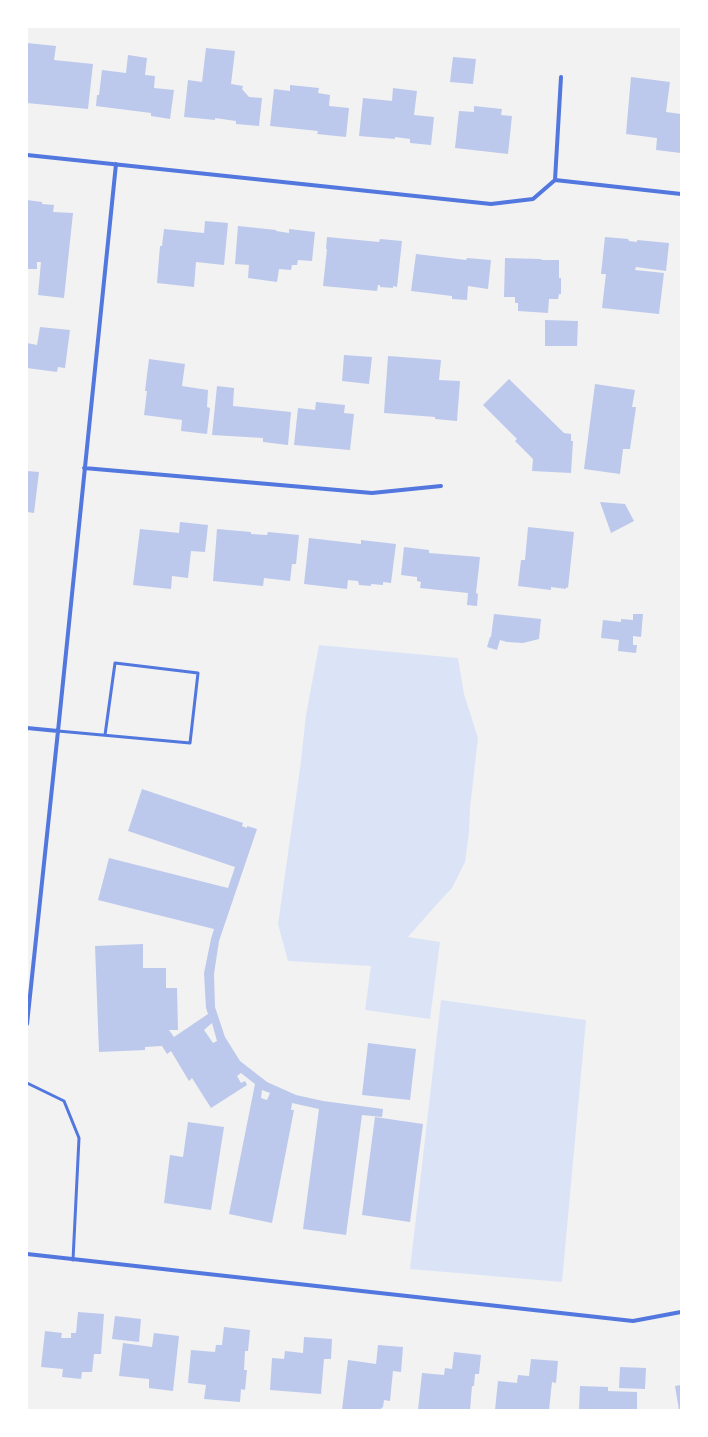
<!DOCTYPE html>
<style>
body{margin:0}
#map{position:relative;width:708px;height:1437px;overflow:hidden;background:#f2f2f2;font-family:Quicksand,sans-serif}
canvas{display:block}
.frame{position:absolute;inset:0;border:28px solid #fff;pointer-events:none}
</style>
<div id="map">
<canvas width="708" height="1437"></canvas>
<div class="frame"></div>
</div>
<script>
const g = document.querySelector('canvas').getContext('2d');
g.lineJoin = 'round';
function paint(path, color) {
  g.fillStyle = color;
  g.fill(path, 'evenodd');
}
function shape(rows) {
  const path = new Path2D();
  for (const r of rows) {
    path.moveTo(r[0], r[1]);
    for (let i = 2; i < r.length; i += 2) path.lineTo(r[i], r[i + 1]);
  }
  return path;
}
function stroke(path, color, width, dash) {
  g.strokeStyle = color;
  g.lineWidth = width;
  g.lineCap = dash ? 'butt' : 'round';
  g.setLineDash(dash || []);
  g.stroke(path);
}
paint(shape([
 [319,645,458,658,464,694,478,738,470,808,469,832,465,862,452,888,437,904,408,937,440,942,430,1019,365,1010,371,966,288,961,278,924,300,769,306,715],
 [441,1000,586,1020,562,1282,410,1269]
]), '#dbe4f7');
paint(shape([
 [27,43,56,46,54,60,93,64,88,109,27,103],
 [206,48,235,51,231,84,243,86,242,89,249,97,262,98,259,126,236,124,236,121,215,118,215,120,184,117,188,80,202,82],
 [128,55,147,58,145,75,155,76,154,88,174,90,170,119,151,116,151,113,96,106,97,95,99,95,102,70,126,73],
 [453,57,476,59,473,84,450,82],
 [631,77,670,82,666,112,681,114,681,153,656,150,657,138,626,134],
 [290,85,319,88,318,93,330,95,329,106,349,108,346,137,317,134,318,131,270,126,274,89,290,91],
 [393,88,417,91,414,115,434,117,431,145,410,143,410,139,395,137,395,139,359,136,363,98,392,101],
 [474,106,502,109,501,115,512,116,508,154,455,148,459,111,474,112],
 [27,200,42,202,42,204,54,205,53,212,73,213,64,298,38,295,41,262,37,262,37,269,27,269],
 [205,221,228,223,224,265,196,262,194,287,157,283,160,246,162,246,164,229,204,233],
 [238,226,276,230,276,231,289,233,289,229,315,232,312,261,298,260,297,265,292,265,291,270,279,269,277,282,248,278,249,265,235,264],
 [327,237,379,242,380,239,402,241,397,287,393,286,393,288,380,287,380,285,378,285,377,291,323,286,327,249,326,249],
 [605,237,628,239,629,241,637,242,637,240,669,243,666,271,636,267,635,270,664,273,659,314,602,308,606,274,601,274],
 [416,254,466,260,467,258,491,260,488,289,468,286,467,300,452,299,452,296,411,291],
 [505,258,541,259,542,260,559,260,559,278,561,278,561,294,559,294,558,299,549,299,548,313,518,311,518,303,515,303,515,297,504,297],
 [545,320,578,321,577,346,545,346],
 [40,327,70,330,65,368,58,367,57,372,27,368,27,343,37,345],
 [344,355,372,357,369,384,342,381],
 [388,356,441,360,439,380,460,381,457,421,435,419,435,417,384,413],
 [149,359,185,364,182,386,208,390,207,407,210,408,207,434,181,431,182,420,144,415,147,391,145,391],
 [509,379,564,433,571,434,571,441,573,441,571,473,532,471,533,459,515,441,517,439,483,405],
 [595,384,635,390,632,407,636,407,630,449,623,449,620,474,584,469],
 [217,386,234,388,233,406,291,412,288,445,263,442,263,438,212,435],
 [316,402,345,405,344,413,354,414,350,450,294,445,298,408,315,410],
 [27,471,39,472,34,513,27,512],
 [600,502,625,504,634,521,611,533],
 [180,522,208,525,205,552,191,551,188,578,172,576,171,589,133,585,140,529,179,533],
 [528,527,574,532,568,588,566,587,566,589,551,587,551,590,518,586,521,560,525,560],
 [217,529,251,532,251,534,267,535,268,532,299,535,296,564,292,564,290,581,264,578,263,586,213,581],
 [309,538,361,544,361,540,396,544,391,583,383,582,383,585,371,584,371,586,359,585,358,581,348,580,347,589,304,584],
 [404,547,429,550,429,553,480,557,476,593,478,594,477,606,467,605,468,593,420,588,421,582,417,581,417,577,401,575],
 [494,614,541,619,539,639,523,643,507,642,500,640,497,650,487,647,490,637,491,637],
 [633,614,643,614,641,637,633,636,633,645,637,645,636,653,618,651,619,640,601,638,603,620,621,622,621,619,633,620],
 [142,789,243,823,242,826,247,828,247,826,257,829,219,941,214,974,215,1007,225,1037,240,1061,267,1082,296,1095,323,1101,383,1109,382,1117,362,1115,346,1235,303,1229,319,1109,292,1103,291,1110,294,1110,272,1223,229,1214,255,1084,241,1073,237,1076,241,1083,245,1081,247,1085,211,1108,192,1078,189,1081,171,1051,167,1054,162,1046,145,1047,145,1050,99,1052,95,946,143,944,143,968,166,968,166,988,177,988,178,1030,169,1030,174,1037,208,1014,206,1008,204,973,211,939,214,929,98,900,109,858,228,888,235,867,128,831],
 [212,1023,217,1041,213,1043,204,1030],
 [262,1090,270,1093,267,1100,261,1098],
 [368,1043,416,1049,410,1100,362,1095],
 [375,1117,423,1124,410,1222,362,1215],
 [188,1122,224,1127,211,1210,164,1203,170,1155,183,1157],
 [78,1312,104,1314,101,1354,94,1354,92,1372,82,1372,81,1379,62,1377,63,1369,41,1367,45,1331,62,1333,61,1338,71,1338,71,1333,76,1333],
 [115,1316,141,1319,139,1342,112,1339],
 [224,1327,250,1330,248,1351,245,1351,244,1370,247,1370,245,1390,241,1389,240,1402,204,1399,206,1385,188,1383,191,1350,215,1352,216,1345,222,1345],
 [154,1333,179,1336,173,1391,149,1388,149,1379,119,1376,123,1343,152,1347],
 [304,1337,332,1339,331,1359,324,1359,321,1394,270,1390,272,1358,284,1359,285,1351,303,1353],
 [378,1345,403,1347,401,1372,393,1371,390,1401,384,1400,383,1407,379,1410,342,1410,348,1360,376,1364],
 [454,1352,481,1355,479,1374,475,1374,474,1386,472,1386,470,1410,418,1410,422,1373,444,1375,445,1368,452,1369],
 [531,1359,558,1361,556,1383,552,1382,549,1410,495,1410,498,1381,517,1383,518,1375,529,1376],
 [620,1367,646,1368,645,1389,619,1388],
 [681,1385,681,1410,679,1410,675,1386],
 [580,1386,608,1387,608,1391,637,1392,637,1410,579,1410]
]), '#bdc9ec');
stroke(shape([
 [58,731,190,743,198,673,115,663,105,735],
 [27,1083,64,1101,79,1138,73,1260]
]), '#5277de', 3);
stroke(shape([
 [27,155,491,204,533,199,555,180,681,194],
 [555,180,561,77],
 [84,468,372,493,441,486],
 [27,728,58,731],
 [27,1024,58,731,116,164],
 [27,1254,633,1321,681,1312]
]), '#5277de', 4);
</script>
